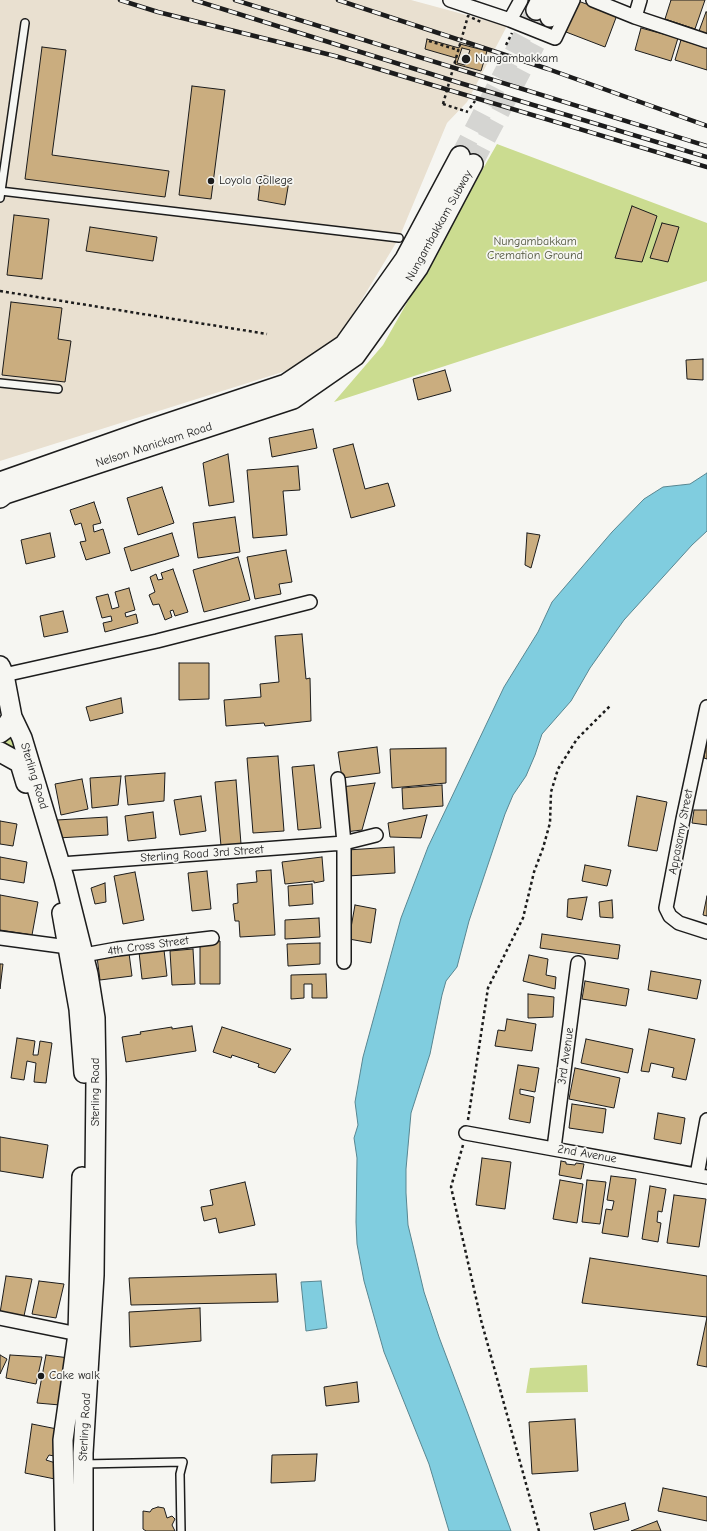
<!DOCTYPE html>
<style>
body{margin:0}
canvas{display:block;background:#f6f6f2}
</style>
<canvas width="707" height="1531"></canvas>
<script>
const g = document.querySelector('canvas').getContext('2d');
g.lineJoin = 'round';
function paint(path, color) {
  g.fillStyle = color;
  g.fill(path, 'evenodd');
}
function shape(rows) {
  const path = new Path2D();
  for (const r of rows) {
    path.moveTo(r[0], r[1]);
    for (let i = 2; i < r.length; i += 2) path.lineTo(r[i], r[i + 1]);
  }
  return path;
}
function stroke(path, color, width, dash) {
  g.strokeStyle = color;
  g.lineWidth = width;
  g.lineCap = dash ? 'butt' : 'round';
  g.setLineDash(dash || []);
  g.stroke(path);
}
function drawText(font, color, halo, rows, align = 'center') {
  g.font = font + ' "Comic Neue",sans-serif';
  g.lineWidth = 3.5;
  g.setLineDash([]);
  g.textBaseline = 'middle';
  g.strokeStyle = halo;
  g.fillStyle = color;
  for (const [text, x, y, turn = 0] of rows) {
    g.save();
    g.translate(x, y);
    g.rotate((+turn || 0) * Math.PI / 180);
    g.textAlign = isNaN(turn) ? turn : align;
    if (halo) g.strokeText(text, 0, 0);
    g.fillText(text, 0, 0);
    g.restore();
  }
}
paint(shape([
 [0,0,411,0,507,26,467,102,447,123,399,238,338,339,292,369,0,461]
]), '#e9e0d0');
paint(shape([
 [497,144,707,223,707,281,334,402,383,345],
 [13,732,21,758,0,745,0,740],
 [587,1365,588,1392,526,1393,530,1368]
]), '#cbdc90');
const water = shape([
 [707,473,707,531,692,545,624,620,590,668,571,701,542,734,535,755,526,776,513,795,505,814,469,921,457,967,446,981,442,995,430,1054,411,1113,406,1169,406,1193,408,1225,415,1254,424,1292,439,1337,468,1414,511,1531,449,1531,429,1464,384,1352,364,1281,357,1244,356,1222,357,1158,354,1138,358,1125,355,1102,363,1057,401,918,428,847,504,687,538,632,552,602,612,532,644,499,663,487,690,484,707,473],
 [321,1281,327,1328,306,1331,301,1282,321,1281]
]);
paint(water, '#80cddf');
stroke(water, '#588691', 1);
const building = shape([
 [671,0,705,0,695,29,665,19,671,0],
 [578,1,617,15,605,47,566,32,578,1],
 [706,12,707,12,707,34,699,31,706,12],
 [641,28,678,38,671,61,635,50,641,28],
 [427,39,459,48,460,44,487,51,481,71,455,64,456,58,425,49,427,39],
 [681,40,707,48,707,70,675,60,681,40],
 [42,47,66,50,52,155,169,171,165,197,25,179,42,47],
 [462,48,470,50,465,65,457,63,462,48],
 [192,86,225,90,211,199,179,195,192,86],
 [261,175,289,181,285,205,258,200,261,175],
 [632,206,657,216,642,262,615,258,632,206],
 [14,215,49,219,42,279,7,275,14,215],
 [662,223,679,227,668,262,650,258,662,223],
 [90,227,157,237,153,261,86,251,90,227],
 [11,302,62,308,58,339,71,341,65,382,2,375,11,302],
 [703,359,703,380,687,379,686,360,703,359],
 [445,370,451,391,418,400,413,379,445,370],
 [313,429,317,448,272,457,269,438,313,429],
 [353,444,365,489,388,483,395,506,351,518,333,449,353,444],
 [228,454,234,502,209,506,203,463,228,454],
 [298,466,300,490,283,491,287,535,253,538,247,470,298,466],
 [162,487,174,523,138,535,127,498,162,487],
 [94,502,101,523,93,525,94,532,103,529,110,553,86,560,80,542,86,541,81,523,75,525,70,510,94,502],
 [235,517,240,552,198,558,193,523,235,517],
 [50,533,55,557,26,564,21,540,50,533],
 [172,533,179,556,131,571,124,548,172,533],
 [527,533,540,535,531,568,525,565,527,533],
 [286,550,292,582,279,584,281,594,255,599,247,557,286,550],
 [238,557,250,600,204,612,193,570,238,557],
 [173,569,188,612,175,616,173,610,170,611,172,617,165,620,159,604,153,605,149,595,155,592,150,577,156,574,158,580,163,579,161,573,173,569],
 [129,588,135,610,125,613,126,617,136,614,138,623,105,632,103,623,112,621,111,616,102,618,96,597,108,594,112,609,119,607,115,592,129,588],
 [63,611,68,632,44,637,40,616,63,611],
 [302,634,306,679,310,678,311,721,265,726,264,723,226,726,224,700,261,697,260,684,279,682,275,636,302,634],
 [179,663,209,663,209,699,179,700,179,663],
 [121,698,123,713,90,721,86,707,121,698],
 [707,737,707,759,704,758,707,737],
 [377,747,380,773,342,778,338,752,377,747],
 [446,748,446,783,392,788,390,749,446,748],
 [278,756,284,831,253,833,247,758,278,756],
 [314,765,321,828,298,830,292,767,314,765],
 [165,773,164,801,128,805,125,776,165,773],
 [121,776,118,805,92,808,90,778,121,776],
 [82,779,88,809,61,815,55,784,82,779],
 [236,780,241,844,221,846,215,782,236,780],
 [375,783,362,830,345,832,341,787,375,783],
 [442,785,443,806,403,809,402,788,442,785],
 [201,796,206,831,180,835,174,800,201,796],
 [637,796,667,802,657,851,628,846,637,796],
 [694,810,707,810,707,825,692,823,694,810],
 [153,812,156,838,128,841,125,816,153,812],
 [427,815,421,838,390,837,388,823,427,815],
 [107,817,108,835,58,838,57,820,107,817],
 [0,821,17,824,13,846,0,844,0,821],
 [394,847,395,873,348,876,347,850,394,847],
 [0,857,27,862,24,883,0,879,0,857],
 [322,857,324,881,314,883,314,881,285,884,282,862,322,857],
 [585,865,611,870,607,886,582,881,585,865],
 [271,870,275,935,240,937,239,921,235,921,233,904,238,903,237,884,257,882,256,871,271,870],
 [207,871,211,909,192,911,188,873,207,871],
 [135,872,144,920,123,924,114,876,135,872],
 [105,883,106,902,95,904,91,888,105,883],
 [312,884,313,904,289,906,288,886,312,884],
 [0,895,38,902,32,935,0,930,0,895],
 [707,896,707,916,703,915,707,896],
 [587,897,582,920,567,917,568,899,587,897],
 [612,900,613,918,600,917,599,902,612,900],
 [355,905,376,909,371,943,349,939,355,905],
 [319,918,320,937,285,939,285,920,319,918],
 [542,934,620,945,618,959,540,948,542,934],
 [200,941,220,941,220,984,200,984,200,941],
 [320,943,320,964,288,966,287,944,320,943],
 [193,949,195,984,172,985,170,951,193,949],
 [164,950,167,976,142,979,139,952,164,950],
 [129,953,132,976,100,980,97,957,129,953],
 [529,955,548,959,546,975,556,977,555,989,523,981,529,955],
 [0,964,3,964,0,989,0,964],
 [651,971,701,980,697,999,648,990,651,971],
 [326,974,327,998,312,998,312,984,304,984,304,998,291,999,291,975,326,974],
 [585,981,629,989,626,1006,582,999,585,981],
 [528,994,554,997,553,1017,528,1018,528,994],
 [507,1019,536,1024,532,1051,495,1046,498,1030,505,1031,507,1019],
 [192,1026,196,1051,126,1062,122,1037,141,1034,140,1032,172,1027,172,1029,192,1026],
 [222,1027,291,1049,275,1073,258,1067,259,1064,232,1055,231,1058,213,1052,222,1027],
 [649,1029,695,1039,686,1080,672,1077,674,1068,651,1063,649,1072,641,1071,649,1029],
 [17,1038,35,1041,33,1055,38,1055,40,1041,52,1043,46,1083,34,1082,36,1063,27,1061,24,1080,11,1078,17,1038],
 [586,1039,633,1049,628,1073,581,1063,586,1039],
 [518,1065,539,1068,535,1092,520,1089,520,1094,534,1097,530,1123,509,1119,518,1065],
 [575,1068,620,1078,614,1108,569,1099,575,1068],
 [572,1104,606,1109,603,1133,569,1128,572,1104],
 [658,1113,685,1118,681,1144,654,1139,658,1113],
 [0,1137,48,1145,43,1178,0,1171,0,1137],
 [482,1158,511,1162,505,1209,476,1205,482,1158],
 [561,1161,566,1162,566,1164,575,1165,576,1163,584,1164,581,1179,559,1175,561,1161],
 [611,1176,636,1179,628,1237,602,1233,606,1209,612,1210,614,1201,607,1200,611,1176],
 [560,1180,583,1184,577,1223,553,1219,560,1180],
 [587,1180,606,1182,600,1224,582,1222,587,1180],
 [245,1182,255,1225,219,1233,216,1218,204,1221,201,1207,213,1205,210,1190,245,1182],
 [650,1186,666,1189,662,1212,658,1211,657,1222,661,1223,658,1242,642,1239,650,1186],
 [674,1195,706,1199,699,1247,667,1243,674,1195],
 [590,1258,707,1276,707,1367,697,1365,707,1317,582,1303,590,1258],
 [276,1274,278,1302,131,1305,129,1278,276,1274],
 [6,1276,32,1279,24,1316,0,1313,6,1276],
 [39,1281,64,1284,56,1318,32,1314,39,1281],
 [200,1308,201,1341,130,1347,129,1312,200,1308],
 [0,1355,7,1359,0,1374,0,1355],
 [10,1355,42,1357,36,1384,6,1378,10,1355],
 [46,1355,69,1358,60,1405,37,1403,46,1355],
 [357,1382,359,1402,326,1406,324,1387,357,1382],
 [575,1419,578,1471,532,1474,529,1422,575,1419],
 [32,1424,62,1430,59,1457,49,1455,46,1460,62,1465,60,1480,25,1473,32,1424],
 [317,1454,315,1481,271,1483,272,1455,317,1454],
 [663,1488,707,1497,707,1521,658,1511,663,1488],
 [625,1503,629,1520,594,1530,590,1513,625,1503],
 [158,1507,164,1508,167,1518,172,1516,175,1519,172,1525,175,1531,146,1531,143,1529,143,1511,150,1512,152,1509,158,1507],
 [657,1521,661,1531,631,1531,657,1521]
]);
paint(building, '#caad7f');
stroke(building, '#1c1c1c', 1);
stroke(shape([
 [460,156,536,10],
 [473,164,550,17]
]), '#d5d5d2', 19, [19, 10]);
const service = shape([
 [0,191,399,238],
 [0,198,25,23],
 [0,383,58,389],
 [83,1464,183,1462,180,1474,181,1531]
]);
const minor = shape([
 [450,0,510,20,555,38,573,0],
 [593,0,635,17,707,41],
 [635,17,640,0],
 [510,20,521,0],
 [4,675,157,641,310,602],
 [707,707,683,819,666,908,670,916,679,923,707,932],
 [338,779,344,843,344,962],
 [61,864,344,843,376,835],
 [0,938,68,947],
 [84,955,117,949,212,938],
 [466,1133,707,1177],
 [554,1148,578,963],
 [697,1175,707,1120],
 [0,1318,78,1334]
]);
const secondary = shape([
 [536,10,541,0],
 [550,17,559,0],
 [0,482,145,431,286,384,344,345,405,259,460,156],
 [0,498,5,494,293,399,355,356,418,268,473,164],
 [0,666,4,675,12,717,22,738,64,878,88,974,95,1018,96,1079,94,1275,83,1453,83,1531],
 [0,733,4,730,12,717],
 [0,752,20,763,26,783],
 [62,913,79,1009,84,1073],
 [65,1531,63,1440,78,1334,82,1177]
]);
stroke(service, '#1c1c1c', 10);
stroke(minor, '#1c1c1c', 16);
stroke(secondary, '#1c1c1c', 22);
stroke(shape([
 [429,41,458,50],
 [506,45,512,33],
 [443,104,468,112],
 [470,108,475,101],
 [0,291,267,334],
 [468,1120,488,988,523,918,534,872,543,848,550,823,551,792,558,769,577,739,611,705],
 [463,1145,451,1187,481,1320,539,1531]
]), '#1c1c1c', 2.5, [3, 3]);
stroke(service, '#f6f6f2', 7);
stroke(minor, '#f6f6f2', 13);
stroke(secondary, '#f6f6f2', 19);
const rail = shape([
 [120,0,158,12,335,56,707,167],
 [194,0,460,83,707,157],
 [235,0,707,146],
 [338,0,548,69,707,126]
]);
stroke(rail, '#1c1c1c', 4.5);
stroke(rail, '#f6f6f2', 3, [9]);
stroke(shape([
 [443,104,468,16,481,22]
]), '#1c1c1c', 2.5, [3, 3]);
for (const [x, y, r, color] of [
 [466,59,5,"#1c1c1c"],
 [211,181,4,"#1c1c1c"],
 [41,1376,4,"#1c1c1c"]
]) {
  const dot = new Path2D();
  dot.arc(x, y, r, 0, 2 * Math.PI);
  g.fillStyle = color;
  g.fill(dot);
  stroke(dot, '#f6f6f2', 1.5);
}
drawText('12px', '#1c1c1c', '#f6f6f2', [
 ["Nungambakkam",475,59],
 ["Loyola College",219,181],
 ["Cake walk",49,1376]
], 'left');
drawText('12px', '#1c1c1c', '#f6f6f2', [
 ["Nungambakkam Subway",439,226,-61],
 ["Nelson Manickam Road",154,445,-18],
 ["Sterling Road",34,776,73],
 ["Appasamy Street",681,832,-79],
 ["Sterling Road 3rd Street",202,854,-4],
 ["4th Cross Street",148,946,-8],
 ["3rd Avenue",566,1056,-82],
 ["Sterling Road",96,1092,-90],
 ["2nd Avenue",587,1154,10],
 ["Sterling Road",85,1427,-87]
]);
drawText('12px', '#51563f', '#f6f6f2', [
 ["Nungambakkam",535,242],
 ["Cremation Ground",535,256]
]);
</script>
